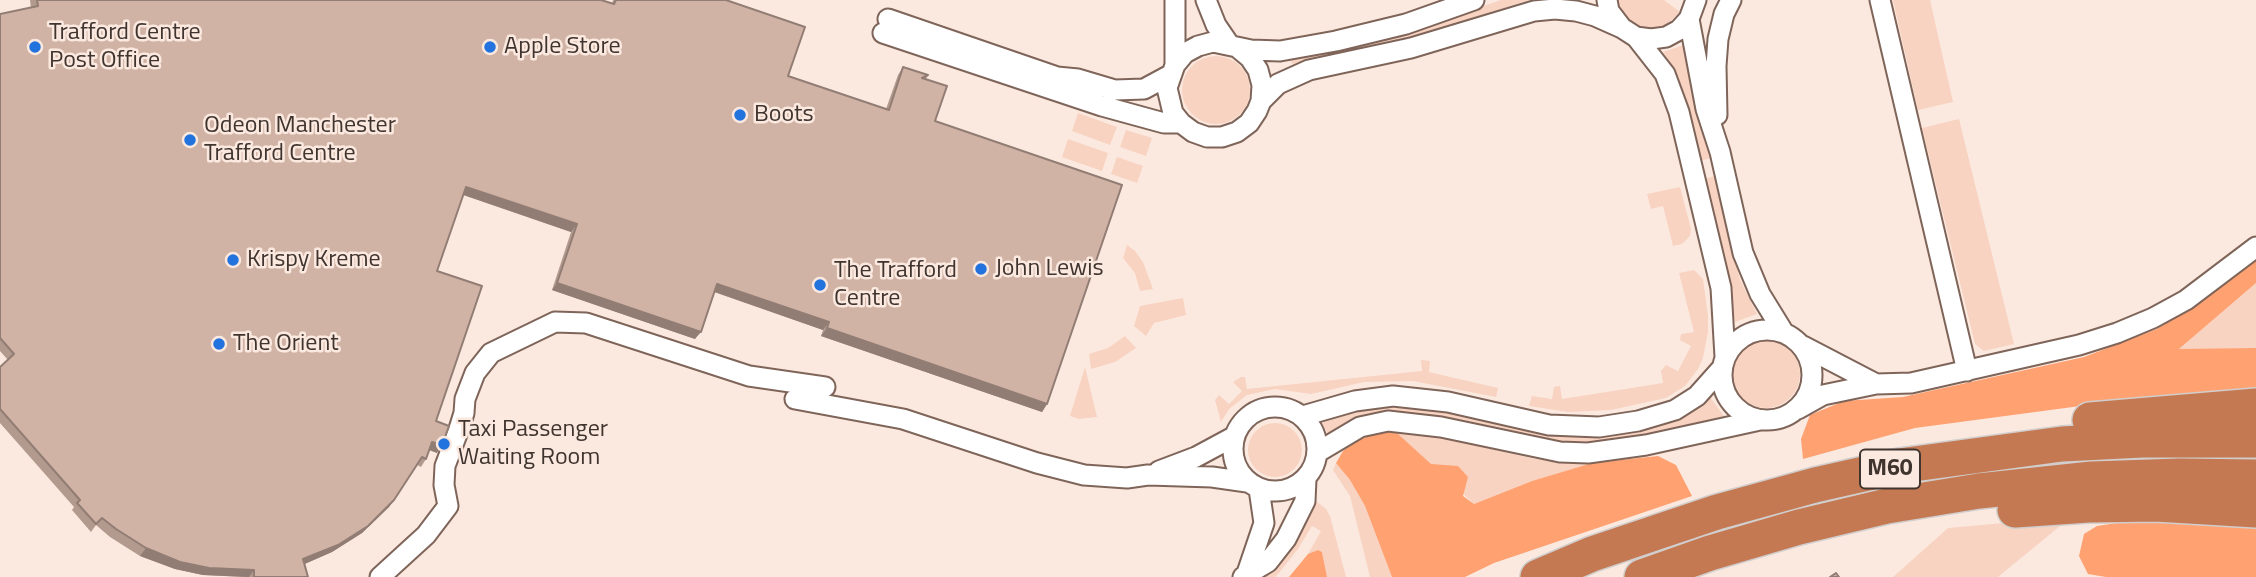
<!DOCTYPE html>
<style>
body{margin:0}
canvas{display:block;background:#fbe9e0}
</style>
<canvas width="2256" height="577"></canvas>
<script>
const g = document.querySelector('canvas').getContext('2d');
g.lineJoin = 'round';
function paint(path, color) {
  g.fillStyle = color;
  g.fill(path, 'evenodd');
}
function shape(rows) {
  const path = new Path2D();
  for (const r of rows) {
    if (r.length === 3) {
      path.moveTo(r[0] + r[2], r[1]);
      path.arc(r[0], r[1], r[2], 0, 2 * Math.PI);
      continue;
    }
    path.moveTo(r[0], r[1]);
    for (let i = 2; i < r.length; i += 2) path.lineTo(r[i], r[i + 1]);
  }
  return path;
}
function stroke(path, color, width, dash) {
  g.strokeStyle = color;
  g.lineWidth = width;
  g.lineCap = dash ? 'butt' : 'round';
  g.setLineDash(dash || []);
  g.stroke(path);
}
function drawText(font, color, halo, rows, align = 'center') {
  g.font = font + ' "Titillium Web",sans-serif';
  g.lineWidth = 5;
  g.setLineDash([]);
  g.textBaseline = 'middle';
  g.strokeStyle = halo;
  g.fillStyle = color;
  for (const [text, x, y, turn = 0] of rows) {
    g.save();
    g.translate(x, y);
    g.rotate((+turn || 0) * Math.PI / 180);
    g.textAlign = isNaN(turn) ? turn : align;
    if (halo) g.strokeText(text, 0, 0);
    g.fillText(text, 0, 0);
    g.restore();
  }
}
paint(shape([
 [1501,0,1529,0,1413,37,1292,64,1289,55,1438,22],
 [1617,0,1664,0,1680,12,1665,26,1644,28,1633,24,1625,16],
 [1893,0,1930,0,1953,102,1918,110],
 [1684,45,1711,158,1699,161,1685,98,1671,64,1663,52],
 [1216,90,34],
 [1078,113,1117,127,1110,145,1072,131],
 [1959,119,2014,344,1984,351,1975,344,1922,128],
 [1126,130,1152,138,1146,156,1120,147],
 [1068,139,1108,153,1102,171,1062,157],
 [1117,157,1143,166,1137,183,1111,174],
 [1715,176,1740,280,1757,314,1735,322,1729,281,1704,179],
 [1680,187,1691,229,1690,236,1682,244,1673,246,1663,206,1651,209,1647,194],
 [1127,245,1135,251,1143,262,1153,289,1140,291,1135,273,1123,258],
 [1694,270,1703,279,1708,316,1708,332,1703,358,1698,369,1685,386,1666,398,1611,410,1568,412,1529,406,1532,396,1552,399,1554,387,1560,386,1562,399,1663,383,1661,371,1666,365,1678,371,1691,346,1680,340,1681,334,1694,332,1679,273],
 [2256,283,2256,348,2178,350],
 [1183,298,1186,315,1154,323,1146,336,1134,326,1140,306],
 [1125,336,1136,348,1115,362,1091,369,1089,354,1108,348],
 [1766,374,34],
 [1421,360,1430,361,1429,372,1498,388,1496,397,1413,381,1364,382,1311,394,1275,389,1247,395,1229,409,1221,422,1215,400,1219,395,1229,404,1242,391,1233,382,1241,377,1245,377,1247,389,1422,371],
 [1085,367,1097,417,1079,419,1070,416],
 [1710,397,1724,416,1630,439,1590,444,1553,442,1413,413,1376,413,1363,416,1348,421,1328,434,1322,423,1361,409,1395,406,1430,408,1553,436,1590,437,1629,432,1699,405],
 [1275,450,27],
 [1396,432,1445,438,1535,459,1592,463,1532,481,1474,504],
 [1336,463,1350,480,1365,506,1392,577,1370,577,1350,496,1333,470],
 [1316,501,1326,509,1330,516,1346,577,1327,577,1322,552,1318,550,1308,554,1321,531,1312,526,1298,549,1279,573,1275,577,1263,577,1291,544],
 [2071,517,1998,577,1893,577,1948,528]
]), '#f8d3c1');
paint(shape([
 [2256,260,2256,283,2179,349,2256,348,2256,391,2118,401,1915,428,1803,459,1801,439,1810,415,1844,401,1903,397,2084,357,2157,329,2201,301],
 [1381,432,1396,432,1431,464,1458,466,1468,477,1463,496,1474,504,1532,481,1592,463,1658,456,1676,465,1692,496,1494,563,1465,577,1392,577,1365,506,1350,480,1336,463,1343,451,1355,441],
 [2136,520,2256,520,2256,577,2106,577,2088,574,2079,556,2084,534,2097,526],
 [1318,550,1322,552,1327,577,1289,577,1308,554]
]), '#ffa171');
const street = shape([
 [1175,0,1175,65],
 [1206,0,1216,25,1229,44],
 [1607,0,1609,11,1622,28,1636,37,1651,39,1666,37,1679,30,1689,19,1696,0],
 [1880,0,1967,371],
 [888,19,1057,77,1078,79,1115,90,1144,89,1170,75],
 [1689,19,1706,109,1720,152,1743,253,1760,294,1784,333],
 [883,33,1102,106,1164,123,1181,123],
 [1636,37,1665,74,1679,112,1721,288,1725,357],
 [1238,48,1250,58,1258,70,1262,85,1261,101,1257,111,1249,123,1237,132,1222,137,1207,137,1193,132,1181,123,1173,113,1167,88,1175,65,1185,53,1198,46,1213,42,1251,50,1280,51,1336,41,1406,24,1474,0],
 [1261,101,1278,84,1309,70,1411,48,1534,11,1555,9,1576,11,1595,16,1622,28],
 [1717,115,1716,66,1718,39,1724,14,1731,0],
 [1767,375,45],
 [1803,346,1876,384],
 [795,399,903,419,1037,463,1084,475,1127,478,1148,475,1212,477,1247,482],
 [1275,449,42],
 [1798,409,1823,395,1876,384,1911,383,2079,345,2117,333,2153,318,2186,300,2256,247],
 [1303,416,1355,401,1393,396,1448,402,1549,425,1599,427,1638,421,1675,410,1697,396,1722,368],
 [1318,452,1360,427,1388,421,1441,427,1560,452,1588,453,1646,445,1760,420],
 [1159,471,1196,457,1235,436],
 [1247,573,1264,523,1259,489],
 [380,577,426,535,448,506,444,485,445,466,459,429,464,413,465,399,475,373,491,353,555,322,586,323,749,376,825,387],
 [1243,577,1268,562,1286,539,1305,501,1306,479]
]);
const highway = shape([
 [2090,420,2256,406],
 [2015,510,2088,505,2156,504,2256,510],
 [1538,577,1592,554,1717,512,1815,485,1899,466,2062,444,2142,440,2256,440],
 [1642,577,1710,553,1799,527,1887,506,1979,491,2092,479,2180,476,2256,477]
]);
stroke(street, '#7f6559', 23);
stroke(highway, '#d1cecd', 38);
stroke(street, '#fff', 19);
stroke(highway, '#c47953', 35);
paint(shape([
 [30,0,601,0,612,4,613,0,726,0,788,76,886,109,898,75,903,67,928,75,926,79,935,121,1047,404,1042,412,821,336,823,330,714,292,695,339,552,290,571,232,463,195,437,271,436,421,437,453,429,450,426,459,421,467,417,465,389,507,362,533,332,552,304,564,308,577,244,577,203,575,175,569,140,556,110,537,96,525,91,532,72,510,74,507,0,423,0,367,8,360,0,351,0,14,31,8]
]), '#b39a8e');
paint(shape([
 [466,187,577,224,571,232,461,194],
 [557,283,701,332,695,339,552,290],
 [717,284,829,322,823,330,712,291],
 [827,328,1047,404,1042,412,821,336],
 [432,442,442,445,437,453,427,449],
 [394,500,389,507,362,533,332,552,298,567,303,559],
 [146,548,254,570,249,577,203,575,175,569,140,556]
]), '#927d74');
const building = shape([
 [37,0,601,0,614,4,616,0,726,0,805,27,788,76,889,110,903,67,928,75,922,78,947,86,935,121,1122,185,1047,404,827,328,829,322,717,284,701,332,557,283,577,224,466,187,437,271,482,286,436,421,449,426,442,445,432,442,426,459,422,457,394,500,368,526,338,545,303,559,308,577,254,577,254,570,209,568,180,562,146,548,116,529,102,518,96,524,77,503,80,500,0,409,0,367,14,354,0,338,0,14,38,6,37,0],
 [1836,573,1839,577,1830,577,1836,573]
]);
paint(building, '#d0b3a5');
stroke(building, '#927d74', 2);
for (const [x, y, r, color] of [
 [35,47,7,"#2273dd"],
 [490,47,7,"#2273dd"],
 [740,115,7,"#2273dd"],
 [190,140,7,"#2273dd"],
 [233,260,7,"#2273dd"],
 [981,269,7,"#2273dd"],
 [820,285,7,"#2273dd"],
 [219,344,7,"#2273dd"],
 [444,444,7,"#2273dd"]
]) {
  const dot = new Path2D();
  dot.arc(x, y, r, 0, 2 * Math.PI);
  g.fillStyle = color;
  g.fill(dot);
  stroke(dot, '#fbe9e0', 2.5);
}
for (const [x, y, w] of [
 [1890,469,60]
]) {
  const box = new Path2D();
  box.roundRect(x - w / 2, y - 19.5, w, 39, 5);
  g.fillStyle = '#fbe9e0';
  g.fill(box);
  stroke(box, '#40342f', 2);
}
drawText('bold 23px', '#40342f', null, [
 ["M60",1890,469]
]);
drawText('24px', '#40342f', '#fbe9e0', [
 ["Trafford Centre",49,33],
 ["Post Office",49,61],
 ["Apple Store",504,47],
 ["Boots",754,115],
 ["Odeon Manchester",204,126],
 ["Trafford Centre",204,154],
 ["Krispy Kreme",247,260],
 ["John Lewis",995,269],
 ["The Trafford",834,271],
 ["Centre",834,299],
 ["The Orient",233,344],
 ["Taxi Passenger",458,430],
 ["Waiting Room",458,458]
], 'left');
</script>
